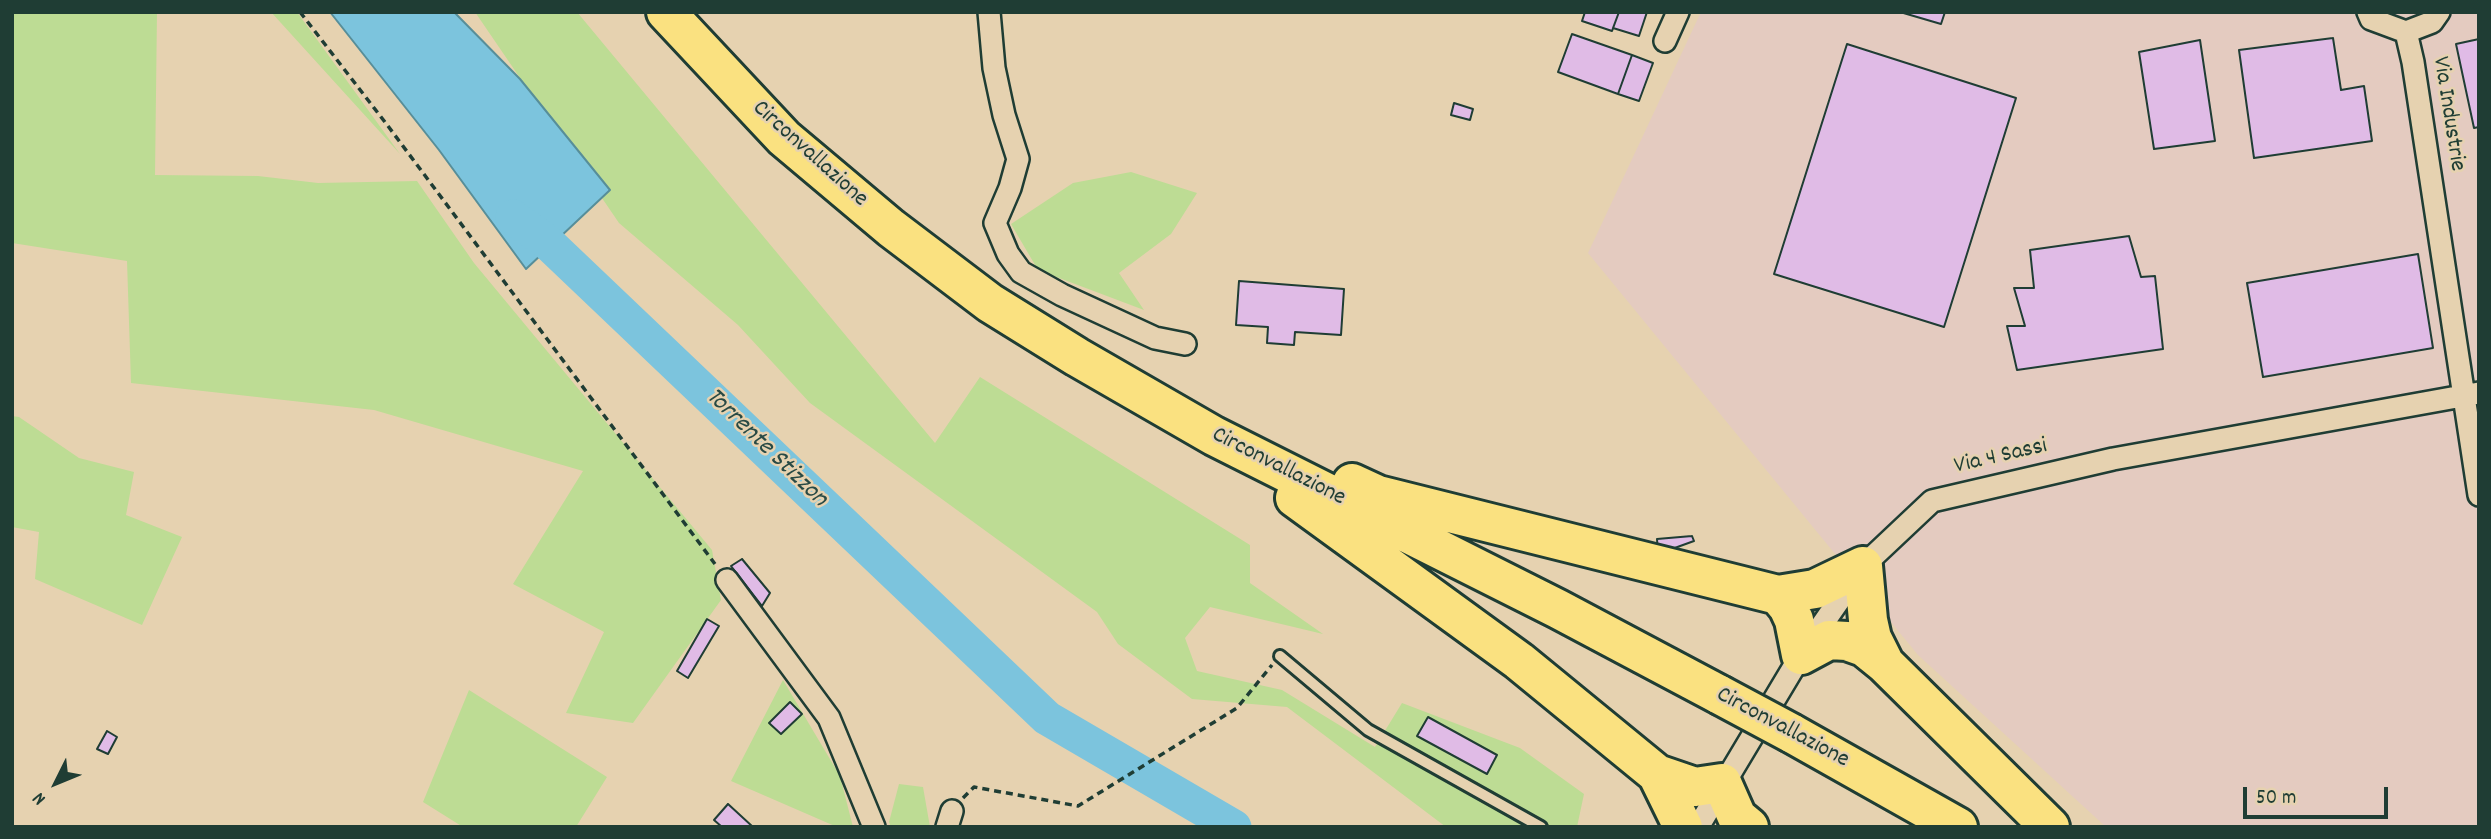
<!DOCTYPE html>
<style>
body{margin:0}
#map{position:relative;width:2491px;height:839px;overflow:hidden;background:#e6d2b0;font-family:Dekko,sans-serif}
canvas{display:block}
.frame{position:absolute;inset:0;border:14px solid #1f3d34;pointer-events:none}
.north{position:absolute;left:21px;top:748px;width:70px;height:70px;-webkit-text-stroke:5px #e6d2b0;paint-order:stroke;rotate:227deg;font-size:19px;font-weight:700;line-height:28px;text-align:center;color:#1f3d34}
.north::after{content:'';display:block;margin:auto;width:24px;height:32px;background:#1f3d34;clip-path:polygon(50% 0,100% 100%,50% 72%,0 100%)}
.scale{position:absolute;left:2243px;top:787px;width:145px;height:32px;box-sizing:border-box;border:4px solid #1f3d34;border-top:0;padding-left:9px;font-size:21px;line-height:24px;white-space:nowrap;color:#1f3d34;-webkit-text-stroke:5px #e6d2b0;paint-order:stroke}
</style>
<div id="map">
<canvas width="2491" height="839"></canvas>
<div class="frame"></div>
<div class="north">N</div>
<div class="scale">50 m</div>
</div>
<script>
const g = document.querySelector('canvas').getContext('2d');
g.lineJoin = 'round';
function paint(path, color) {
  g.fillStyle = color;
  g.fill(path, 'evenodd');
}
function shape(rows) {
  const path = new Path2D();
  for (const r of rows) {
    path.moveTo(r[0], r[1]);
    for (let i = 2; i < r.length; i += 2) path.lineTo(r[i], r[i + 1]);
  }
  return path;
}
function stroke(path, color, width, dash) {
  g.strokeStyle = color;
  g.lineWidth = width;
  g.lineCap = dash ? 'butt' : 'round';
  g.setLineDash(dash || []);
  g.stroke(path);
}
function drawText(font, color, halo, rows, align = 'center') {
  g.font = font + ' Dekko,sans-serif';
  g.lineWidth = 5;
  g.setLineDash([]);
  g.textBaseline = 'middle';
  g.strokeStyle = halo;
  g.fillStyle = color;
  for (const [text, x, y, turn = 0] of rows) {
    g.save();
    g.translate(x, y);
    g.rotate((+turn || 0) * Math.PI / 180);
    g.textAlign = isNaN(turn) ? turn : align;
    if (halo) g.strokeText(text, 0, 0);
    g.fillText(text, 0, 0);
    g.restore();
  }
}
paint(shape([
 [1701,12,2479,12,2479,827,2106,827,1918,655,1588,253]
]), '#e4cbc0');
paint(shape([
 [12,12,157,12,155,175,258,176,318,183,417,181,474,263,712,550,721,600,633,723,566,713,604,632,513,584,583,471,374,410,131,383,127,261,12,243],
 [271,12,297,12,400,154],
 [475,12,577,12,935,443,980,377,1250,545,1250,583,1323,634,1210,607,1185,638,1197,671,1282,690,1375,747,1402,703,1520,748,1584,794,1577,827,1446,827,1287,707,1192,699,1118,644,1097,612,810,403,738,325,619,223],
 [1131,172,1197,193,1171,234,1119,273,1144,310,1038,270,1011,224,1073,183],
 [12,416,19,417,79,458,134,472,126,515,182,537,142,625,35,579,39,532,12,527],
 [783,680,840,776,853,827,837,827,731,781],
 [469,690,607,777,576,827,463,827,423,802],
 [899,784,923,787,930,827,891,827,889,822]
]), '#bddc94');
const water = shape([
 [330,12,454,12,520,79,610,190,526,269,439,150,330,12]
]);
paint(water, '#7cc4dd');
stroke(water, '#578e99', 2);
stroke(shape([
 [513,217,547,242,1047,718,1234,827]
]), '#7cc4dd', 35);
const building = shape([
 [1585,12,1619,12,1612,31,1582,21,1585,12],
 [1619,12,1647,12,1639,36,1613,28,1619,12],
 [1900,12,1945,12,1941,24,1900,12],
 [1572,34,1632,55,1618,94,1558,72,1572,34],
 [2333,38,2341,90,2364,86,2372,141,2254,158,2239,50,2333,38],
 [2479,39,2479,127,2474,128,2456,44,2479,39],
 [2200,40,2215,141,2154,149,2139,52,2200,40],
 [1847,44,2016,98,1944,327,1774,274,1847,44],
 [1632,55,1653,63,1639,101,1618,94,1632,55],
 [1454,103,1473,109,1470,120,1451,115,1454,103],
 [2129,236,2141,277,2155,276,2163,349,2017,370,2007,326,2025,326,2014,288,2034,288,2030,250,2129,236],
 [2418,254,2433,348,2263,377,2247,283,2418,254],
 [1239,281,1344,289,1341,335,1295,332,1294,345,1267,343,1268,327,1236,325,1239,281],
 [1692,536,1694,541,1658,554,1657,539,1692,536],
 [742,559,770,593,762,606,731,566,742,559],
 [707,619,719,626,688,678,677,671,707,619],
 [790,702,802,714,781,734,769,723,790,702],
 [1428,717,1497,755,1487,774,1417,736,1428,717],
 [107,731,117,737,108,754,97,749,107,731],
 [728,804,753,827,722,827,714,820,728,804]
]);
paint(building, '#e0bbe6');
stroke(building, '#1f3d34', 2);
const lane = shape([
 [1280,656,1368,730,1541,827]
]);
const street = shape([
 [989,12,994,68,1004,115,1018,159,1010,188,995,223,1008,254,1021,272,1062,295,1155,338,1185,344],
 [2368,12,2371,19,2406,32,2432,22,2439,12],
 [2406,32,2413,62,2479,495],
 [1665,41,1678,12],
 [727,580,829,718,874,827],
 [947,827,952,811],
 [1698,827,1801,655,1863,566,1932,501,2113,459,2479,393]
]);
const highway = shape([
 [666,12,784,138,891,228,990,303,1077,357,1214,436,1558,609,1720,695],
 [1352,483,1378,495,1778,595,1815,589,1863,566,1868,620,1872,638,1885,664],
 [1295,498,1519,661,1657,774,1695,787,1722,783,1737,817,1749,827],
 [1778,595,1788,607,1794,620,1801,655,1829,640,1847,641,1864,647,1885,664,2050,827],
 [1791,733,1958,827],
 [1657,774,1683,827]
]);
stroke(lane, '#1f3d34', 16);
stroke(street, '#1f3d34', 26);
stroke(highway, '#1f3d34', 44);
stroke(shape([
 [300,12,388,126,715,564],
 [963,798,974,787,1078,806,1237,708,1272,665]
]), '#1f3d34', 3.5, [7, 5]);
stroke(lane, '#e6d2b0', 10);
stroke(street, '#e6d2b0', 21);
stroke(highway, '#fae180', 38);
const highwayBridge = shape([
 [1720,695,1791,733]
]);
stroke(highwayBridge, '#1f3d34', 44, []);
stroke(highwayBridge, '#fae180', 38);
drawText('24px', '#1f3d34', '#e6d2b0', [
 ["Via Industrie",2447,114,81],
 ["Circonvallazione",809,155,42],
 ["Via 4 Sassi",2001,458,-13],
 ["Circonvallazione",1278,468,27],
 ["Circonvallazione",1782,729,28]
]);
drawText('italic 26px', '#284a45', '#e6d2b0', [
 ["Torrente Stizzon",765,449,44]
]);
</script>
